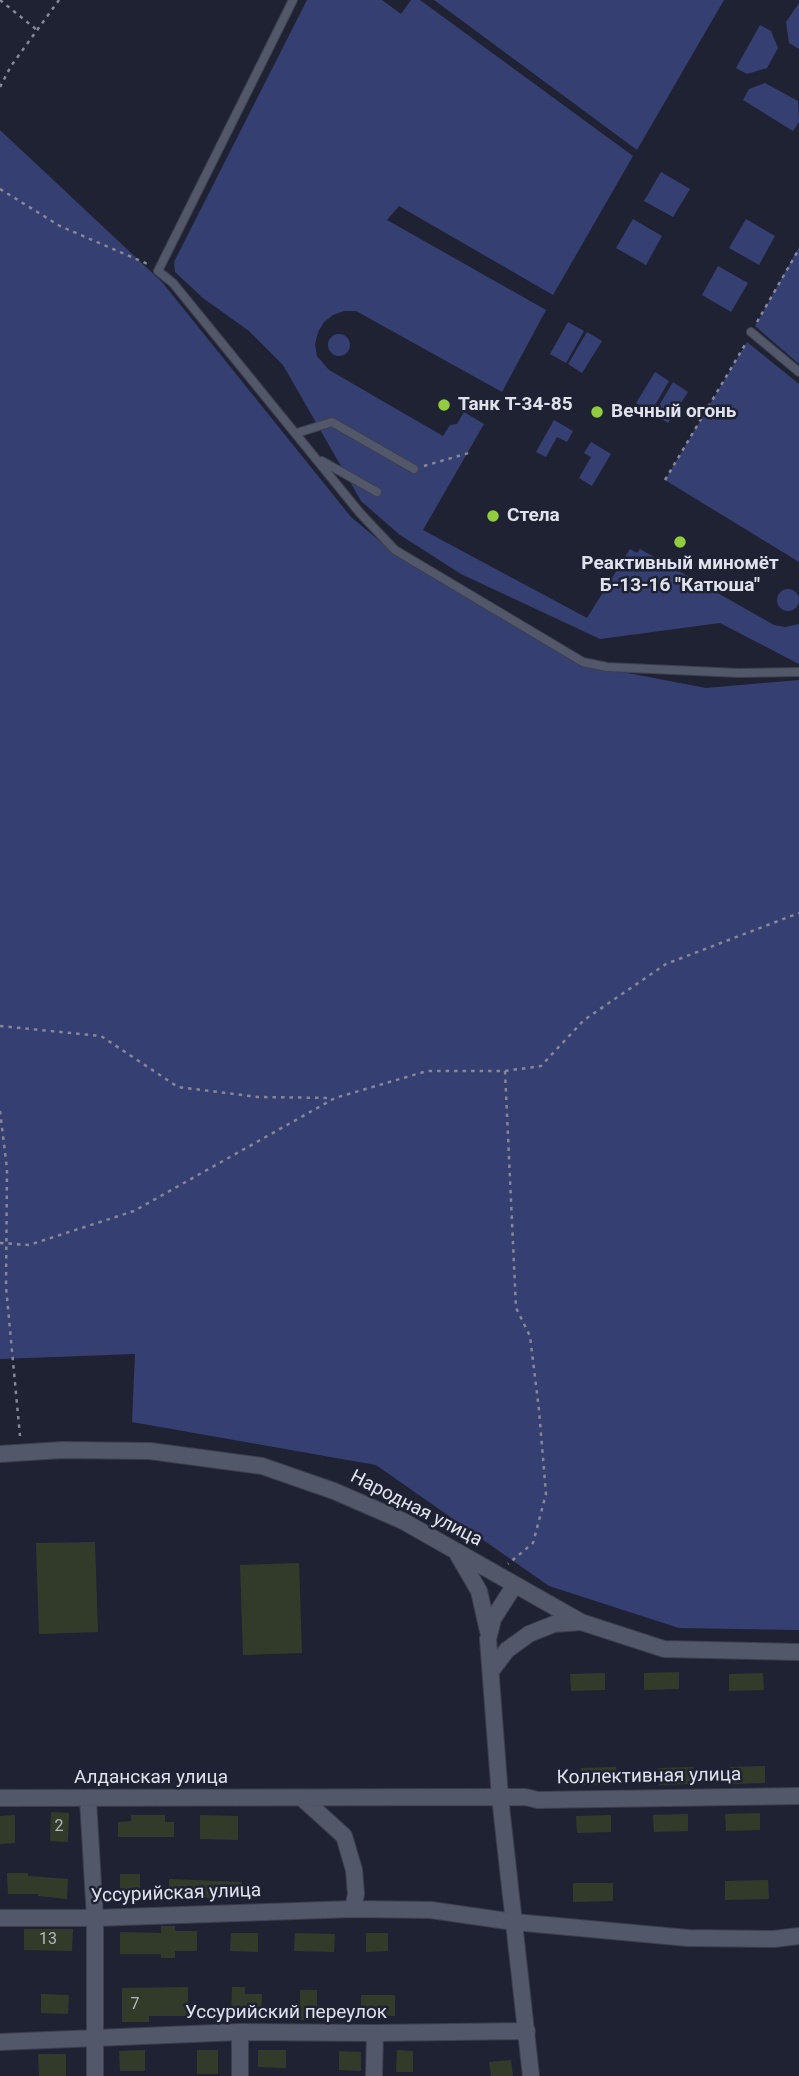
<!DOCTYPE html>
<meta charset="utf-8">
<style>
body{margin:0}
canvas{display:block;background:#1e2233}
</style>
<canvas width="799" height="2076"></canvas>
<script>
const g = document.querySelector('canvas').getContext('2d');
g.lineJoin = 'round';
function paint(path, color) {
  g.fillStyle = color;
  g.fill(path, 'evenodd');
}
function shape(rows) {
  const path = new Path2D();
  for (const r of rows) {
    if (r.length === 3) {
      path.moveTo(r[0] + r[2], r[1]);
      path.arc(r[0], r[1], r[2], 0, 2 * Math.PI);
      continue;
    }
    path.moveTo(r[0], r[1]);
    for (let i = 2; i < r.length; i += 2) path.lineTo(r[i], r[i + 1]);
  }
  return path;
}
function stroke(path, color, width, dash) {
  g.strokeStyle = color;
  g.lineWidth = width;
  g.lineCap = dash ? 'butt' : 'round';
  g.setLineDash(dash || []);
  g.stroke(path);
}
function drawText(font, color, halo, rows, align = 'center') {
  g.font = font + ' Roboto,sans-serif';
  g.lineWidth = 5;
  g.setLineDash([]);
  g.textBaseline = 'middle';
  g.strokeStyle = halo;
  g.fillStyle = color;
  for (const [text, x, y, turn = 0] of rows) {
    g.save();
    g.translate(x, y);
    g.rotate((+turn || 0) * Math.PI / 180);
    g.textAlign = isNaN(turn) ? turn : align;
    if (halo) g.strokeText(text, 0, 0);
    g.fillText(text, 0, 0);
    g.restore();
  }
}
paint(shape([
 [307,0,382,0,401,14,411,0,420,0,633,156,553,295,399,206,387,220,546,310,502,392,356,311,344,311,333,315,324,322,318,332,315,344,317,356,329,370,443,436,450,425,457,424,464,412,484,424,423,530,587,618,630,549,637,553,640,549,774,625,785,627,799,624,799,664,720,623,600,639,461,574,400,535,361,501,283,365,249,331,203,298,175,272,174,262],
 [434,0,724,0,637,150],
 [799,3,799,49,789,43,786,22],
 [760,25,771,31,778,48,767,68,747,74,736,68],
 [765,83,798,101,799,122,793,131,743,100,749,89],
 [0,130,162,282,351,517,394,553,591,666,706,688,799,680,799,1630,679,1628,549,1586,376,1465,132,1422,135,1354,0,1359],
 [661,172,690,189,673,217,644,201],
 [633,219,662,236,646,265,616,248],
 [746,219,775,236,759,265,729,248],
 [799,247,799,364,755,326],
 [718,266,748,283,731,312,702,295],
 [568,322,584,331,566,363,550,354],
 [587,332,602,341,582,373,568,364],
 [339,345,11],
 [747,342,799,384,799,562,665,480],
 [655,372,669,381,651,412,636,403],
 [673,382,688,392,668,423,654,414],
 [554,420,573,431,567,442,557,437,546,457,536,452],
 [591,442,611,454,592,486,579,478,591,457,584,453],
 [788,600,11]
]), '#363f71');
paint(shape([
 [95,1542,98,1632,39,1634,36,1543],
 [299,1563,302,1653,243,1655,240,1565],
 [679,1672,679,1689,644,1690,644,1673],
 [605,1673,605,1690,571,1691,570,1674],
 [763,1673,764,1690,729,1691,729,1674],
 [765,1766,765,1783,731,1784,730,1767],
 [616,1767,616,1784,581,1785,581,1768],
 [693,1767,693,1784,659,1785,658,1768],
 [51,1812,69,1813,68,1842,50,1841],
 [760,1813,760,1830,726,1831,725,1814],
 [688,1814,688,1831,654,1832,653,1815],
 [15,1815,15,1843,0,1844,0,1816],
 [131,1815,165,1815,165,1822,174,1822,174,1837,118,1837,118,1822,131,1821],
 [200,1815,238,1816,238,1840,200,1839],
 [611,1815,611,1832,577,1833,576,1816],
 [7,1873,28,1873,28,1876,68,1879,67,1899,38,1896,38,1894,8,1894],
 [120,1874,140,1874,140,1897,120,1897],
 [169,1879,242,1882,242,1898,169,1898],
 [768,1880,769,1899,725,1900,725,1881],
 [573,1883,613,1883,613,1901,573,1902],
 [161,1926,175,1926,175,1931,197,1931,197,1951,175,1951,175,1958,161,1958,161,1954,120,1954,120,1932,161,1933],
 [24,1929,73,1929,72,1951,24,1950],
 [231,1933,258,1933,258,1952,230,1951],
 [295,1933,335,1934,334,1952,294,1951],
 [366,1933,388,1933,388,1951,366,1952],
 [188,1987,188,2016,149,2016,149,2022,122,2022,122,1988],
 [232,1987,245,1987,245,1994,262,1994,261,2018,231,2018],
 [300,1990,317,1990,317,2020,300,2020],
 [41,1994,69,1995,68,2014,41,2013],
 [361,1995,395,1995,395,2016,361,2015],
 [145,2050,145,2071,120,2071,119,2051],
 [197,2050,218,2050,218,2074,197,2074],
 [258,2050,286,2050,286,2068,258,2067],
 [397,2050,413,2051,413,2072,396,2072],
 [339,2051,361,2052,361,2071,339,2070],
 [38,2054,66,2054,66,2076,39,2076],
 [511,2060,513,2076,491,2076,489,2062]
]), '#323b2a');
const service = shape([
 [293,0,158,271,173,283,360,513,395,550,583,662,607,667,739,673,799,672],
 [751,332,799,372],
 [297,433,332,422,414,469],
 [322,461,377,492]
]);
const minor = shape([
 [0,1454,62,1450,150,1451,262,1466,334,1491,403,1521,581,1622,664,1649,799,1652],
 [458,1555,479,1591,488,1631],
 [514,1586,493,1619,488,1639,500,1797,531,2076],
 [491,1671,507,1650,529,1634,554,1624,581,1622],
 [0,1798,525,1797,538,1800,799,1796],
 [302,1798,344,1836,354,1870,356,1894,353,1909],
 [88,1800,95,1918,95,2076],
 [0,1918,95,1918,353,1909,431,1910,514,1922,688,1938,774,1939,799,1936],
 [240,2032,240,2076],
 [0,2042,240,2032,375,2033,527,2031],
 [374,2076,375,2033]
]);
stroke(service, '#3c3f4d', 10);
stroke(minor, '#3c3f4d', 18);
stroke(shape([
 [0,0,37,30],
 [0,87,11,66,59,0],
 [0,189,60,226,150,265],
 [757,322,799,249],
 [424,466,472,452],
 [665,480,746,343],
 [0,1026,101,1036,178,1087,258,1097,332,1098],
 [505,1071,516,1308,530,1336,539,1410,546,1494,533,1543,508,1564],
 [0,1111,7,1169,6,1287,20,1436],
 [0,1243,29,1245,134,1211,335,1098,427,1071,505,1071,541,1066,584,1020,666,964,799,913]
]), '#858997', 2.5, [3.5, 5]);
stroke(service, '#53576a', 8);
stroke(minor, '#53576a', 16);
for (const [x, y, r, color] of [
 [444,405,7,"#92cd3f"],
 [597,412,7,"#92cd3f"],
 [493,516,7,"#92cd3f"],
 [680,542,7,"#92cd3f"]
]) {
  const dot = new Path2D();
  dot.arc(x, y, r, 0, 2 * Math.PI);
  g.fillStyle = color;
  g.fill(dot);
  stroke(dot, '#1e2233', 2.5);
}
drawText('16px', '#b4b8bc', null, [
 ["2",59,1827],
 ["13",48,1940],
 ["7",135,2005]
]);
drawText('bold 19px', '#dfe2ed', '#1e2233', [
 ["Танк Т-34-85",458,405],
 ["Вечный огонь",611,412],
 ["Стела",507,516],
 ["Реактивный миномёт",680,564,"center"],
 ["Б-13-16 \"Катюша\"",680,586,"center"]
], 'left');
drawText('19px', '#dfe2ed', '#1e2233', [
 ["Народная улица",416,1509,27],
 ["Коллективная улица",649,1777,-1],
 ["Алданская улица",151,1778],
 ["Уссурийская улица",176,1894,-2],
 ["Уссурийский переулок",286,2013]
]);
</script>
